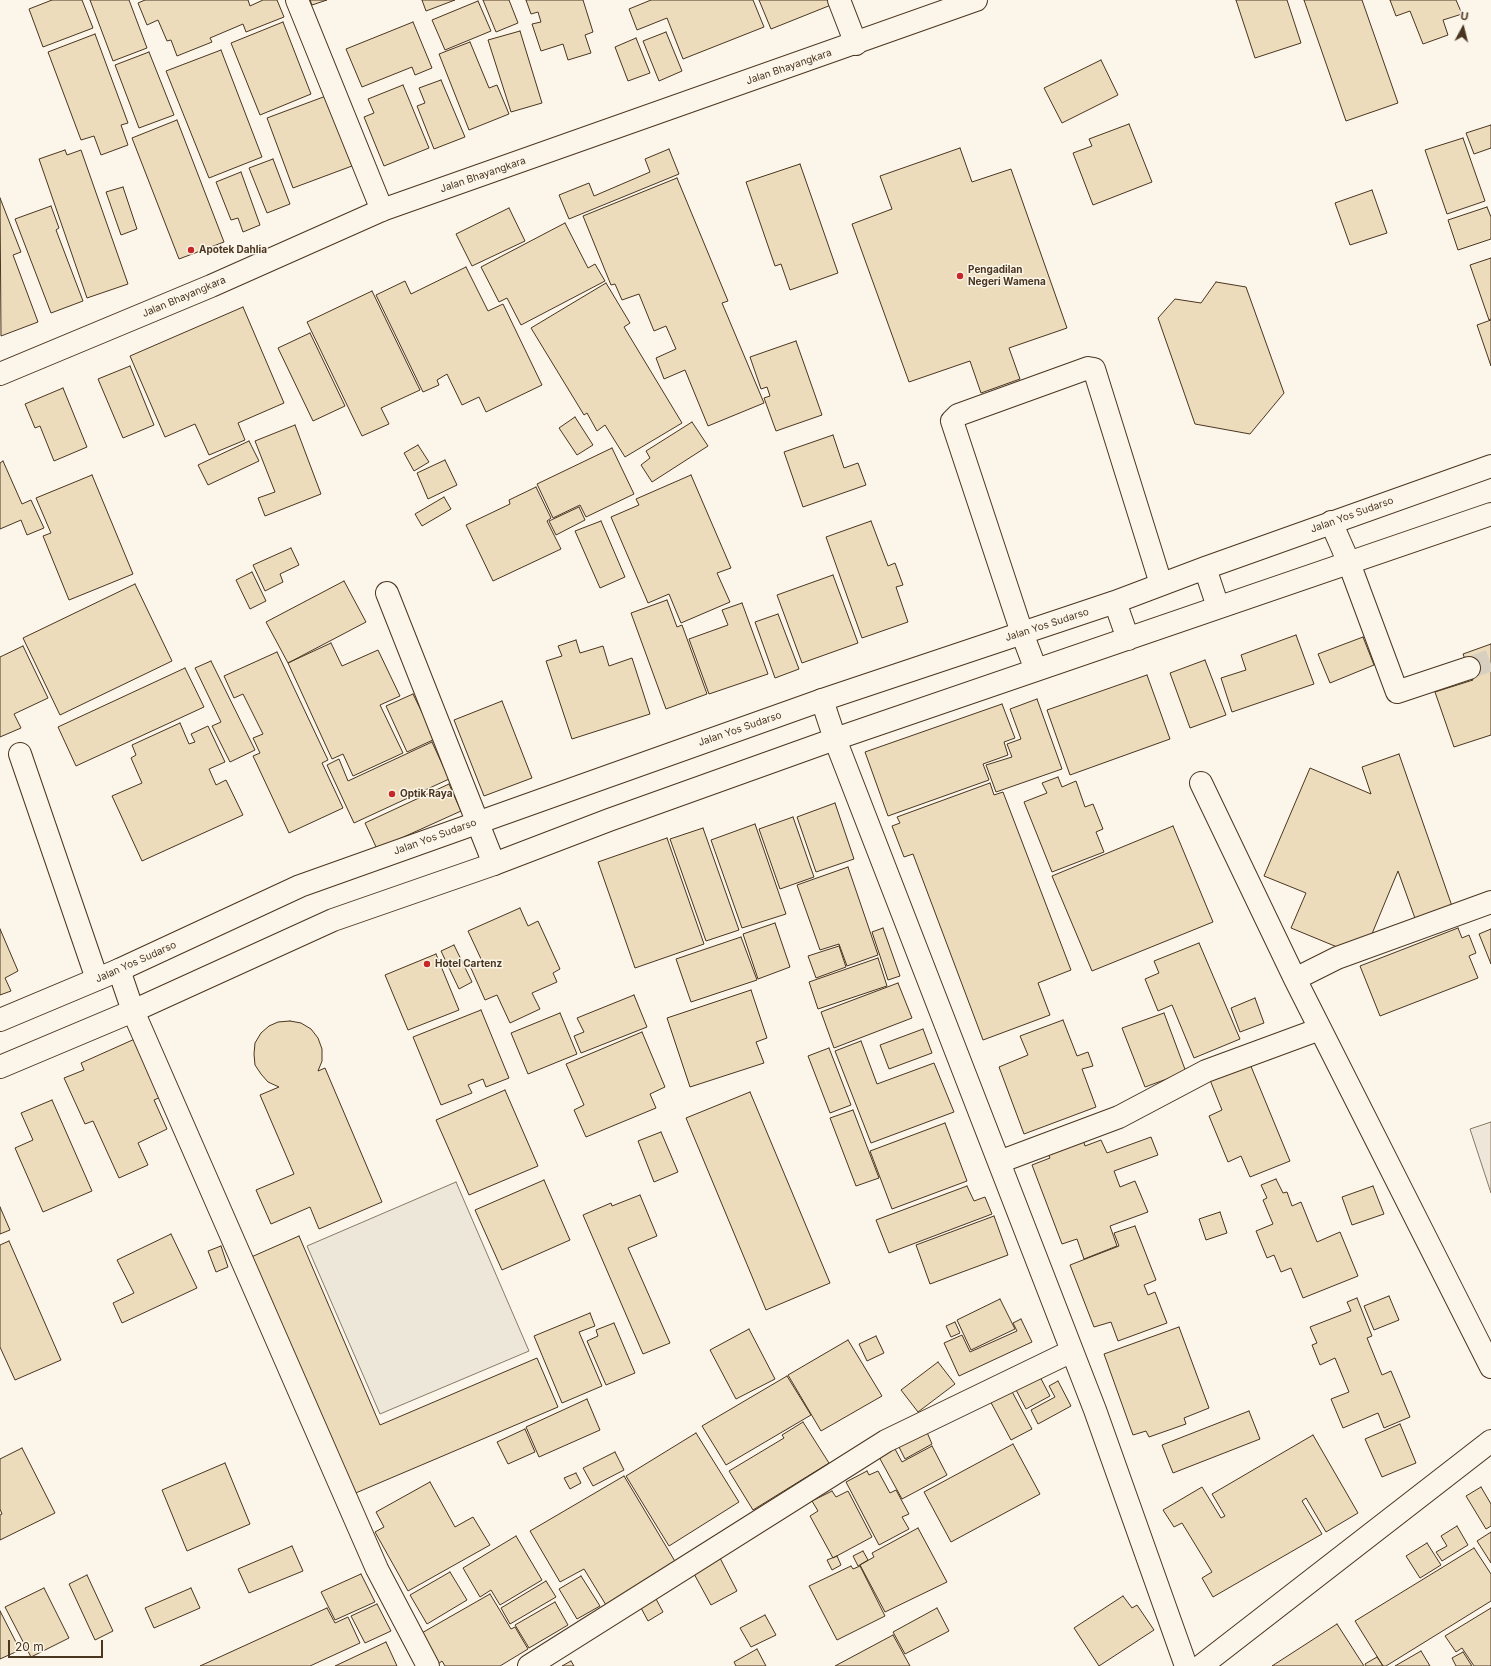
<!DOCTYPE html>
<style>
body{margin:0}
#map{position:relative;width:1491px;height:1666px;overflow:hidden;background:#fbf6e9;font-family:Inter,sans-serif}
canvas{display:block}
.north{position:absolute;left:1443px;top:8px;width:40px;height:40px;-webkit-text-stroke:3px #fbf6e9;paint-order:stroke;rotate:7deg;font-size:11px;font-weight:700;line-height:16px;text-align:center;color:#4a3520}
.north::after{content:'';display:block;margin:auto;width:14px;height:18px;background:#4a3520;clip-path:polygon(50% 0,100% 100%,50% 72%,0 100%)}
.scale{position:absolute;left:8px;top:1640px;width:95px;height:18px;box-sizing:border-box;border:2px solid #4a3520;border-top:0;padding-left:5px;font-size:12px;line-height:14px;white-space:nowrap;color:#4a3520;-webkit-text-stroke:3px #fbf6e9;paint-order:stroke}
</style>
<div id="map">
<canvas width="1491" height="1666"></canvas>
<div class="north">U</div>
<div class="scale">20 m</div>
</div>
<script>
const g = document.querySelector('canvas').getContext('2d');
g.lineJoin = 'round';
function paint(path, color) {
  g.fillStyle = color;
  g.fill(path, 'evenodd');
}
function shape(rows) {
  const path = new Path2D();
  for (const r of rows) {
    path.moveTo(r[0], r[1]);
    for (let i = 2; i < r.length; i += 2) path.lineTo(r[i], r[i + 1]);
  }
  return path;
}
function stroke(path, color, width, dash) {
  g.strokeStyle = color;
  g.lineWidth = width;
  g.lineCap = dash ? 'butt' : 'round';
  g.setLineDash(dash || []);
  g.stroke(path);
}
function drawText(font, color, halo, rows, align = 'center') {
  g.font = font + ' Inter,sans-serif';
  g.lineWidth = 3;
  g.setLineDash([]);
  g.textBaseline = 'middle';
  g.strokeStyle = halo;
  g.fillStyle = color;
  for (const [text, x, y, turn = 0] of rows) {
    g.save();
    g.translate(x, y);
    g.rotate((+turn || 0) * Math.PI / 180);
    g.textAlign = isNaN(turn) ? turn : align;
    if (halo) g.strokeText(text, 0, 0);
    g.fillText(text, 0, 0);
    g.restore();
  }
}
const green = shape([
 [1491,1122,1491,1193,1470,1129,1491,1122]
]);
paint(green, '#ede6d9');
stroke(green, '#887966', 1);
const parking = shape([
 [456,1182,529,1351,380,1414,307,1246,456,1182]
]);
paint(parking, '#ede7d9');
stroke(parking, '#887966', 1);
const building = shape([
 [52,0,82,0,93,28,43,47,29,9,52,0],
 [90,0,129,0,147,48,113,61,90,0],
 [145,0,248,0,250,6,263,0,277,0,284,17,246,32,243,24,210,38,212,42,177,56,171,40,167,41,158,20,147,25,138,3,145,0],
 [310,0,327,0,312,5,310,0],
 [422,0,455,0,426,11,422,0],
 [483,0,509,0,518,23,496,32,483,0],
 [526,0,583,0,593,32,585,35,591,53,568,60,563,44,541,51,532,24,541,22,538,12,531,14,526,0],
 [651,0,753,0,764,27,683,59,667,18,637,30,629,9,651,0],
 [759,0,829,0,831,5,771,29,759,0],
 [1236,0,1287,0,1301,43,1255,58,1236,0],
 [1304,0,1362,0,1398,103,1346,121,1304,0],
 [1390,0,1456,0,1462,14,1443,20,1448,35,1423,44,1410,11,1396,16,1390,0],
 [478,1,491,31,445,50,432,20,478,1],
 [283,22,311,94,260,115,231,43,283,22],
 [413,22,432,68,415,75,412,67,362,87,346,49,413,22],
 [520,31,542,103,511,112,488,40,520,31],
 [666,32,682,71,659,81,643,41,666,32],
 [95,34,128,123,121,125,128,145,101,155,94,136,81,140,48,52,95,34],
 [636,38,650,73,628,81,615,47,636,38],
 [470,42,489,88,497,85,509,114,469,130,439,54,470,42],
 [221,50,262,157,209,178,166,71,221,50],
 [149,52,174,115,139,128,115,65,149,52],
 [1101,60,1118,95,1062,123,1044,88,1101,60],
 [441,80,465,137,434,149,417,106,425,103,419,88,441,80],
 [403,85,429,148,384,166,364,117,374,113,368,99,403,85],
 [326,96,352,166,293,188,267,118,326,96],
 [177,120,224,242,179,259,132,138,177,120],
 [1129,124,1152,182,1093,205,1073,153,1092,146,1089,139,1129,124],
 [1491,125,1491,148,1474,154,1466,133,1491,125],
 [1463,138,1485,201,1447,214,1425,150,1463,138],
 [960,148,972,182,1011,169,1067,328,1009,348,1020,379,981,393,970,361,909,382,852,224,892,209,880,176,960,148],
 [669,149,679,174,569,219,559,195,589,183,594,196,650,172,645,159,669,149],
 [65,150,67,155,81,150,128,284,87,298,39,159,65,150],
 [273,159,290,204,267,213,249,168,273,159],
 [800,164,838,273,790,290,781,264,775,266,746,182,800,164],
 [241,172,260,225,243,232,238,218,231,220,216,182,241,172],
 [677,178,728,301,722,303,764,403,708,426,685,370,664,379,656,358,676,349,666,326,654,331,639,294,622,300,615,284,611,285,583,216,677,178],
 [123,187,137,229,121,235,106,192,123,187],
 [1372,190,1387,233,1350,245,1335,203,1372,190],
 [0,198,21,252,13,255,38,322,1,336,0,198],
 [51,206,59,228,56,230,83,301,51,313,15,219,51,206],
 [1487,207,1491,217,1491,239,1458,250,1448,220,1487,207],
 [509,208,525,241,472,266,456,234,509,208],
 [565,223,588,268,595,264,605,281,521,325,507,298,499,302,481,267,565,223],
 [1491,258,1491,319,1489,320,1470,265,1491,258],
 [466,267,488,311,503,304,542,385,486,412,479,397,462,405,447,374,437,380,439,385,423,392,376,295,405,281,411,294,466,267],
 [1216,282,1246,287,1284,393,1250,434,1195,424,1158,318,1175,299,1201,303,1216,282],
 [606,283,630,323,624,327,682,423,625,457,605,425,597,431,587,413,584,415,531,328,606,283],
 [372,291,420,390,381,408,389,424,362,436,307,322,372,291],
 [243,307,284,403,238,423,245,440,209,455,195,424,165,437,130,356,243,307],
 [1491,320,1491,366,1477,325,1491,320],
 [310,333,345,406,313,421,278,348,310,333],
 [796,341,822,415,776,431,764,398,770,396,767,387,761,389,750,357,796,341],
 [130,366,154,425,123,438,98,379,130,366],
 [63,388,87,447,54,461,40,426,35,428,25,404,63,388],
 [575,417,593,445,577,455,559,428,575,417],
 [692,422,708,446,652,482,641,465,650,458,646,451,692,422],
 [295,425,321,494,265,516,258,498,275,492,255,441,295,425],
 [833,435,844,468,858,463,866,485,803,507,784,452,833,435],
 [249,441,259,461,208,485,198,465,249,441],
 [418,445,429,462,414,471,404,453,418,445],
 [612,448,634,494,586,517,580,505,553,518,537,484,612,448],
 [445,460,457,485,428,499,417,473,445,460],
 [3,461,22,504,31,500,44,528,27,535,21,520,0,529,0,463,3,461],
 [92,475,133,574,69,600,43,536,51,533,36,498,92,475],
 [691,475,731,568,717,573,730,602,681,623,669,594,648,603,611,517,639,505,636,499,691,475],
 [536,487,551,518,547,521,561,549,493,581,466,525,510,504,509,500,536,487],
 [444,497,451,509,422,526,415,514,444,497],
 [579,507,585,520,556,535,549,521,579,507],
 [601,521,625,577,600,588,575,531,601,521],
 [871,521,888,566,895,563,903,585,896,587,908,622,862,638,826,537,871,521],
 [291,548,299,565,280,574,283,582,265,591,253,565,291,548],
 [252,572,266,601,250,609,236,580,252,572],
 [833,575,858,643,802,663,777,595,833,575],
 [344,581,366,622,288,663,266,622,344,581],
 [135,584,172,661,60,715,23,638,135,584],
 [667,600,677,627,682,625,707,694,666,709,631,613,667,600],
 [742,603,768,674,709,694,689,639,728,625,722,610,742,603],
 [778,614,799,669,775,678,755,622,778,614],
 [1296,635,1314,684,1232,712,1221,678,1246,670,1241,655,1296,635],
 [1363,637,1374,665,1330,683,1318,654,1363,637],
 [576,640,580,653,603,646,609,666,632,658,650,714,572,739,546,661,562,656,558,646,576,640],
 [331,643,342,666,378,650,400,696,380,705,403,753,353,776,343,754,332,759,288,663,331,643],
 [1491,644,1491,735,1454,747,1435,692,1473,680,1463,654,1491,644],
 [23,646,48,698,14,714,21,728,0,737,0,657,23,646],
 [277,652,328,760,322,763,343,808,289,833,253,756,260,753,253,738,263,734,243,694,234,698,224,676,277,652],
 [1205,660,1226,715,1190,728,1170,673,1205,660],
 [211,661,255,750,230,762,212,726,221,722,195,668,211,661],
 [185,668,204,707,76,766,58,727,185,668],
 [1147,675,1170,739,1070,775,1047,710,1147,675],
 [413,694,435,739,407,752,386,706,413,694],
 [1037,699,1062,769,996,792,986,765,1012,757,1007,744,1021,739,1010,709,1037,699],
 [502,701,532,778,484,796,454,720,502,701],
 [1002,704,1015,738,1004,742,1008,755,983,764,989,780,888,816,865,752,1002,704],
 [180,723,189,744,195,742,191,734,208,726,225,762,209,769,216,785,226,780,243,815,142,861,112,796,142,783,131,758,136,755,132,745,180,723],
 [432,742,449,779,354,823,327,765,339,759,348,781,432,742],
 [1399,754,1453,909,1416,921,1398,871,1369,941,1342,949,1291,928,1306,893,1264,876,1310,768,1371,794,1362,767,1399,754],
 [1058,777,1062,787,1076,781,1085,807,1093,804,1103,829,1096,832,1104,852,1052,872,1024,802,1047,793,1042,783,1058,777],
 [990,783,994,795,1003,792,1071,970,1038,983,1050,1015,983,1040,913,854,904,857,892,826,900,823,897,817,990,783],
 [449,784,461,811,377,849,365,823,449,784],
 [835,803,854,859,816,872,797,817,835,803],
 [793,817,814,877,780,889,759,829,793,817],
 [755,824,786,914,742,928,711,840,755,824],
 [1173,826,1213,922,1092,971,1052,876,1173,826],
 [703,828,739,930,706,941,670,839,703,828],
 [667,838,704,944,635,968,598,862,667,838],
 [848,867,878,955,847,966,839,944,820,950,797,885,848,867],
 [520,908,528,926,538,921,560,969,553,973,557,982,532,993,540,1009,510,1023,497,995,485,1000,470,966,482,961,468,931,520,908],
 [775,923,790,967,758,979,743,934,775,923],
 [883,928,900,976,888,980,872,932,883,928],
 [1458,928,1462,938,1469,935,1476,953,1469,956,1478,978,1380,1016,1360,966,1458,928],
 [0,929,18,971,5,978,11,991,0,995,0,929],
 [1491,929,1491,964,1479,934,1491,929],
 [741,937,757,980,691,1002,676,959,741,937],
 [1199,943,1240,1039,1194,1058,1172,1005,1158,1011,1145,979,1159,973,1154,961,1199,943],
 [454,945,472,982,459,989,441,951,454,945],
 [839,946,846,967,816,978,808,956,839,946],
 [436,954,459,1010,408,1030,385,975,436,954],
 [878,958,887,986,818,1009,809,982,878,958],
 [898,983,912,1018,834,1048,821,1012,898,983],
 [751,990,767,1038,756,1042,764,1063,690,1087,667,1018,751,990],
 [634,995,647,1027,581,1053,574,1036,584,1032,577,1018,634,995],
 [1255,998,1264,1023,1240,1032,1231,1008,1255,998],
 [481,1010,509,1078,486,1087,483,1079,468,1085,472,1093,441,1105,413,1037,481,1010],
 [560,1013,577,1054,528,1074,511,1033,560,1013],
 [1164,1013,1186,1072,1145,1087,1122,1028,1164,1013],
 [1063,1020,1077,1056,1088,1052,1093,1066,1082,1069,1096,1107,1024,1134,999,1067,1028,1055,1020,1036,1063,1020],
 [290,1021,301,1023,311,1029,318,1038,322,1049,322,1061,318,1071,325,1068,382,1202,319,1229,310,1207,271,1224,256,1190,294,1174,260,1095,279,1087,268,1082,261,1074,255,1065,254,1054,255,1043,261,1033,269,1026,278,1022,290,1021],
 [923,1029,932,1053,889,1069,880,1045,923,1029],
 [642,1032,665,1087,650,1094,656,1108,586,1137,574,1110,584,1105,566,1064,642,1032],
 [137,1038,163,1096,154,1100,167,1129,138,1143,148,1165,119,1178,93,1121,85,1124,64,1078,84,1070,81,1063,137,1038],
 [861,1041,877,1084,934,1063,954,1112,871,1143,835,1051,861,1041],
 [829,1048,851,1105,830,1113,808,1056,829,1048],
 [1250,1064,1290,1161,1250,1177,1241,1156,1228,1162,1209,1116,1222,1110,1210,1080,1250,1064],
 [505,1090,538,1166,469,1195,436,1120,505,1090],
 [750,1092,830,1283,766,1310,686,1118,750,1092],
 [52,1100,92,1191,43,1212,15,1148,33,1140,21,1113,52,1100],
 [853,1110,879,1178,856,1186,830,1118,853,1110],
 [945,1123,967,1181,892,1209,870,1151,945,1123],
 [661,1132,678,1172,654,1182,638,1141,661,1132],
 [1082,1136,1085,1146,1101,1140,1107,1153,1151,1137,1158,1155,1114,1171,1120,1187,1135,1181,1148,1212,1110,1226,1117,1246,1084,1259,1077,1239,1062,1244,1032,1165,1050,1158,1046,1149,1082,1136],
 [1276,1179,1283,1193,1287,1192,1292,1206,1301,1202,1317,1242,1340,1232,1358,1276,1303,1298,1291,1268,1281,1272,1274,1255,1267,1258,1256,1231,1273,1224,1263,1200,1267,1198,1261,1185,1276,1179],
 [544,1180,570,1240,502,1270,475,1210,544,1180],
 [967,1186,974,1201,985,1197,992,1214,889,1253,876,1220,967,1186],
 [1373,1186,1384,1214,1352,1225,1342,1197,1373,1186],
 [640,1195,657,1236,628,1248,670,1343,643,1354,583,1215,611,1203,612,1206,640,1195],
 [0,1207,10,1230,0,1234,0,1207],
 [1220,1212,1227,1233,1206,1240,1199,1219,1220,1212],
 [994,1216,1008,1255,930,1284,916,1245,994,1216],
 [1135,1226,1156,1280,1144,1285,1148,1295,1155,1292,1167,1323,1118,1341,1111,1322,1094,1327,1070,1265,1119,1246,1114,1233,1135,1226],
 [171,1234,197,1288,122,1323,113,1303,134,1293,117,1260,171,1234],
 [299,1236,380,1425,537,1358,558,1407,351,1495,249,1258,299,1236],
 [9,1241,61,1360,15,1380,0,1347,0,1245,9,1241],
 [221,1246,228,1267,216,1272,208,1251,221,1246],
 [1389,1296,1399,1320,1374,1330,1364,1306,1389,1296],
 [1357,1298,1372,1336,1367,1338,1382,1375,1391,1371,1410,1417,1384,1428,1378,1413,1343,1428,1331,1399,1349,1392,1335,1358,1320,1365,1312,1345,1317,1343,1310,1327,1351,1311,1347,1302,1357,1298],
 [1000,1299,1015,1329,971,1350,957,1320,1000,1299],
 [590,1313,595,1326,579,1332,602,1386,562,1403,534,1336,590,1313],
 [1021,1319,1032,1342,959,1376,944,1343,962,1335,970,1352,1017,1331,1013,1323,1021,1319],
 [955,1322,960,1333,951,1337,946,1326,955,1322],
 [614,1323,635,1373,606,1385,587,1341,598,1336,596,1330,614,1323],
 [1179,1327,1209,1408,1184,1418,1186,1424,1149,1437,1146,1431,1133,1435,1104,1354,1179,1327],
 [749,1329,775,1379,736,1399,710,1350,749,1329],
 [876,1336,884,1353,867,1361,859,1344,876,1336],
 [848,1340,882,1396,821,1431,788,1375,848,1340],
 [938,1362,955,1384,918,1412,901,1390,938,1362],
 [1038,1373,1050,1396,1026,1409,1014,1386,1038,1373],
 [787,1376,811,1415,726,1465,702,1426,787,1376],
 [1058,1381,1071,1406,1038,1424,1031,1410,1055,1397,1049,1386,1058,1381],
 [1009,1386,1032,1429,1011,1440,988,1397,1009,1386],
 [587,1399,600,1430,539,1457,526,1427,587,1399],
 [1249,1411,1260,1439,1173,1473,1162,1445,1249,1411],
 [803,1422,829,1463,753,1510,729,1471,784,1438,782,1435,803,1422],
 [1400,1424,1416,1463,1382,1477,1365,1439,1400,1424],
 [525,1429,535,1452,508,1464,497,1442,525,1429],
 [926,1430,932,1444,905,1459,898,1445,926,1430],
 [696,1433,739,1502,669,1546,626,1476,696,1433],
 [1313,1435,1358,1513,1326,1532,1306,1498,1302,1501,1322,1534,1213,1597,1202,1578,1212,1572,1182,1523,1174,1527,1163,1510,1202,1487,1221,1518,1225,1516,1212,1494,1313,1435],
 [1013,1444,1040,1494,951,1542,924,1492,1013,1444],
 [932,1446,947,1475,902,1499,879,1457,895,1449,902,1462,932,1446],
 [22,1448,55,1513,0,1540,0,1515,2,1514,0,1509,0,1459,22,1448],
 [615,1452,624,1470,593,1486,583,1468,615,1452],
 [225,1463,250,1524,187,1551,162,1490,225,1463],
 [867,1471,869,1475,878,1471,890,1493,896,1490,909,1514,902,1517,909,1529,879,1545,846,1482,867,1471],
 [576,1473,581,1483,570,1489,564,1478,576,1473],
 [624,1476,676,1563,606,1605,584,1569,560,1582,530,1531,624,1476],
 [430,1482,455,1527,473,1517,490,1545,408,1591,375,1532,384,1527,376,1512,430,1482],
 [1481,1487,1491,1504,1491,1526,1486,1529,1466,1496,1481,1487],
 [832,1491,836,1497,848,1491,872,1537,833,1558,810,1516,818,1511,812,1501,832,1491],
 [1457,1526,1468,1545,1442,1561,1436,1552,1447,1546,1441,1536,1457,1526],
 [918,1528,947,1582,885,1612,860,1565,874,1557,872,1553,918,1528],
 [1491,1532,1491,1563,1477,1541,1491,1532],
 [516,1536,542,1580,500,1605,491,1590,480,1597,463,1568,516,1536],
 [1427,1543,1441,1565,1420,1578,1406,1556,1427,1543],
 [292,1546,303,1571,249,1593,238,1569,292,1546],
 [1474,1548,1491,1574,1491,1601,1386,1666,1383,1666,1355,1621,1474,1548],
 [863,1551,868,1560,858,1566,853,1556,863,1551],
 [837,1556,841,1565,832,1570,827,1560,837,1556],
 [720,1558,737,1591,711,1605,693,1572,720,1558],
 [851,1566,853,1569,860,1566,885,1616,837,1640,809,1586,851,1566],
 [450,1572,467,1600,427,1624,410,1595,450,1572],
 [361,1574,375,1602,335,1620,321,1592,361,1574],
 [87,1575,113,1631,95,1640,69,1584,87,1575],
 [581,1576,600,1606,577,1619,559,1589,581,1576],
 [546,1581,556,1597,510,1624,501,1608,546,1581],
 [44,1588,69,1638,31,1657,5,1607,44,1588],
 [191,1588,200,1608,154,1628,145,1608,191,1588],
 [490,1594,511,1629,515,1627,528,1649,500,1666,445,1666,442,1661,438,1664,420,1634,490,1594],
 [1123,1596,1132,1608,1137,1605,1154,1630,1099,1666,1074,1628,1123,1596],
 [655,1597,663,1612,648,1621,640,1606,655,1597],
 [555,1602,568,1625,529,1648,515,1625,555,1602],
 [377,1604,391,1631,365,1643,351,1616,377,1604],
 [327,1608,335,1623,348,1617,360,1643,310,1666,200,1666,327,1608],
 [937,1608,949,1631,905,1654,893,1632,937,1608],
 [1491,1608,1491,1666,1474,1666,1462,1648,1456,1652,1445,1636,1491,1608],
 [0,1611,20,1650,0,1659,0,1611],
 [765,1615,776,1635,751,1647,740,1628,765,1615],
 [1337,1624,1364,1666,1272,1666,1337,1624],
 [893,1635,910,1666,835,1666,893,1635],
 [386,1642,397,1666,335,1666,386,1642],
 [757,1649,766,1666,736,1666,734,1662,757,1649],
 [1421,1651,1430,1666,1395,1666,1421,1651],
 [1463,1652,1472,1666,1456,1666,1452,1658,1463,1652],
 [1377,1657,1383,1666,1366,1666,1365,1664,1377,1657],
 [571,1661,574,1666,562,1666,571,1661]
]);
paint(building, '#ecdcbc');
stroke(building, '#4a3520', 1);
stroke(shape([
 [1469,668,1491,660]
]), '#d8cfc1', 22, [22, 11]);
const minor = shape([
 [297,0,382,210],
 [839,0,856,44],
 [1349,563,1397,692,1469,668],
 [387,593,494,864],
 [1022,633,952,421,958,415,1088,368,1094,369,1161,584],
 [822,700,835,739,1095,1410,1186,1666],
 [20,754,97,979],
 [1201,783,1295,979,1491,1367],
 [119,970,133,1011,377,1569,428,1666],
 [1295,979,1337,958,1491,902],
 [999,1162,1119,1117,1206,1071,1320,1029],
 [529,1666,886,1441,1072,1351],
 [1201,1666,1491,1441]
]);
const major = shape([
 [0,374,211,286,382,210,976,0]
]);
const highway = shape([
 [1331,522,1349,563],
 [1205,568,1218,607],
 [1115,602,1128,639],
 [1022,633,1036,670],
 [0,1020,119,970,300,886,822,700,1115,602,1205,568,1491,466],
 [0,1067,133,1011,333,920,494,864,609,820,835,739,1491,514]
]);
stroke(minor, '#4a3520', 24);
stroke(major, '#4a3520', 24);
stroke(highway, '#4a3520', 24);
stroke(minor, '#fbf6e9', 22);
stroke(major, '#fbf6e9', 22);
stroke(highway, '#fbf6e9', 22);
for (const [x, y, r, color] of [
 [191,250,4,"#c62828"],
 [960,276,4,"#c62828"],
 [392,794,4,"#c62828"],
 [427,964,4,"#c62828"]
]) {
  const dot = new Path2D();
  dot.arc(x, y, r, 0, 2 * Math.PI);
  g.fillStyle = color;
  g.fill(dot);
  stroke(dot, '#fbf6e9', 1.5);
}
drawText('10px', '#4a3520', '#fbf6e9', [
 ["Jalan Bhayangkara",789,67,-19],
 ["Jalan Bhayangkara",483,175,-19],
 ["Jalan Bhayangkara",184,297,-23],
 ["Jalan Yos Sudarso",1352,515,-20],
 ["Jalan Yos Sudarso",1047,625,-18],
 ["Jalan Yos Sudarso",740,729,-19],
 ["Jalan Yos Sudarso",435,837,-20],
 ["Jalan Yos Sudarso",136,962,-24]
]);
drawText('bold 10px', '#4a3520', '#fbf6e9', [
 ["Apotek Dahlia",199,250],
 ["Pengadilan",968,270],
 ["Negeri Wamena",968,282],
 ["Optik Raya",400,794],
 ["Hotel Cartenz",435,964]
], 'left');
</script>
